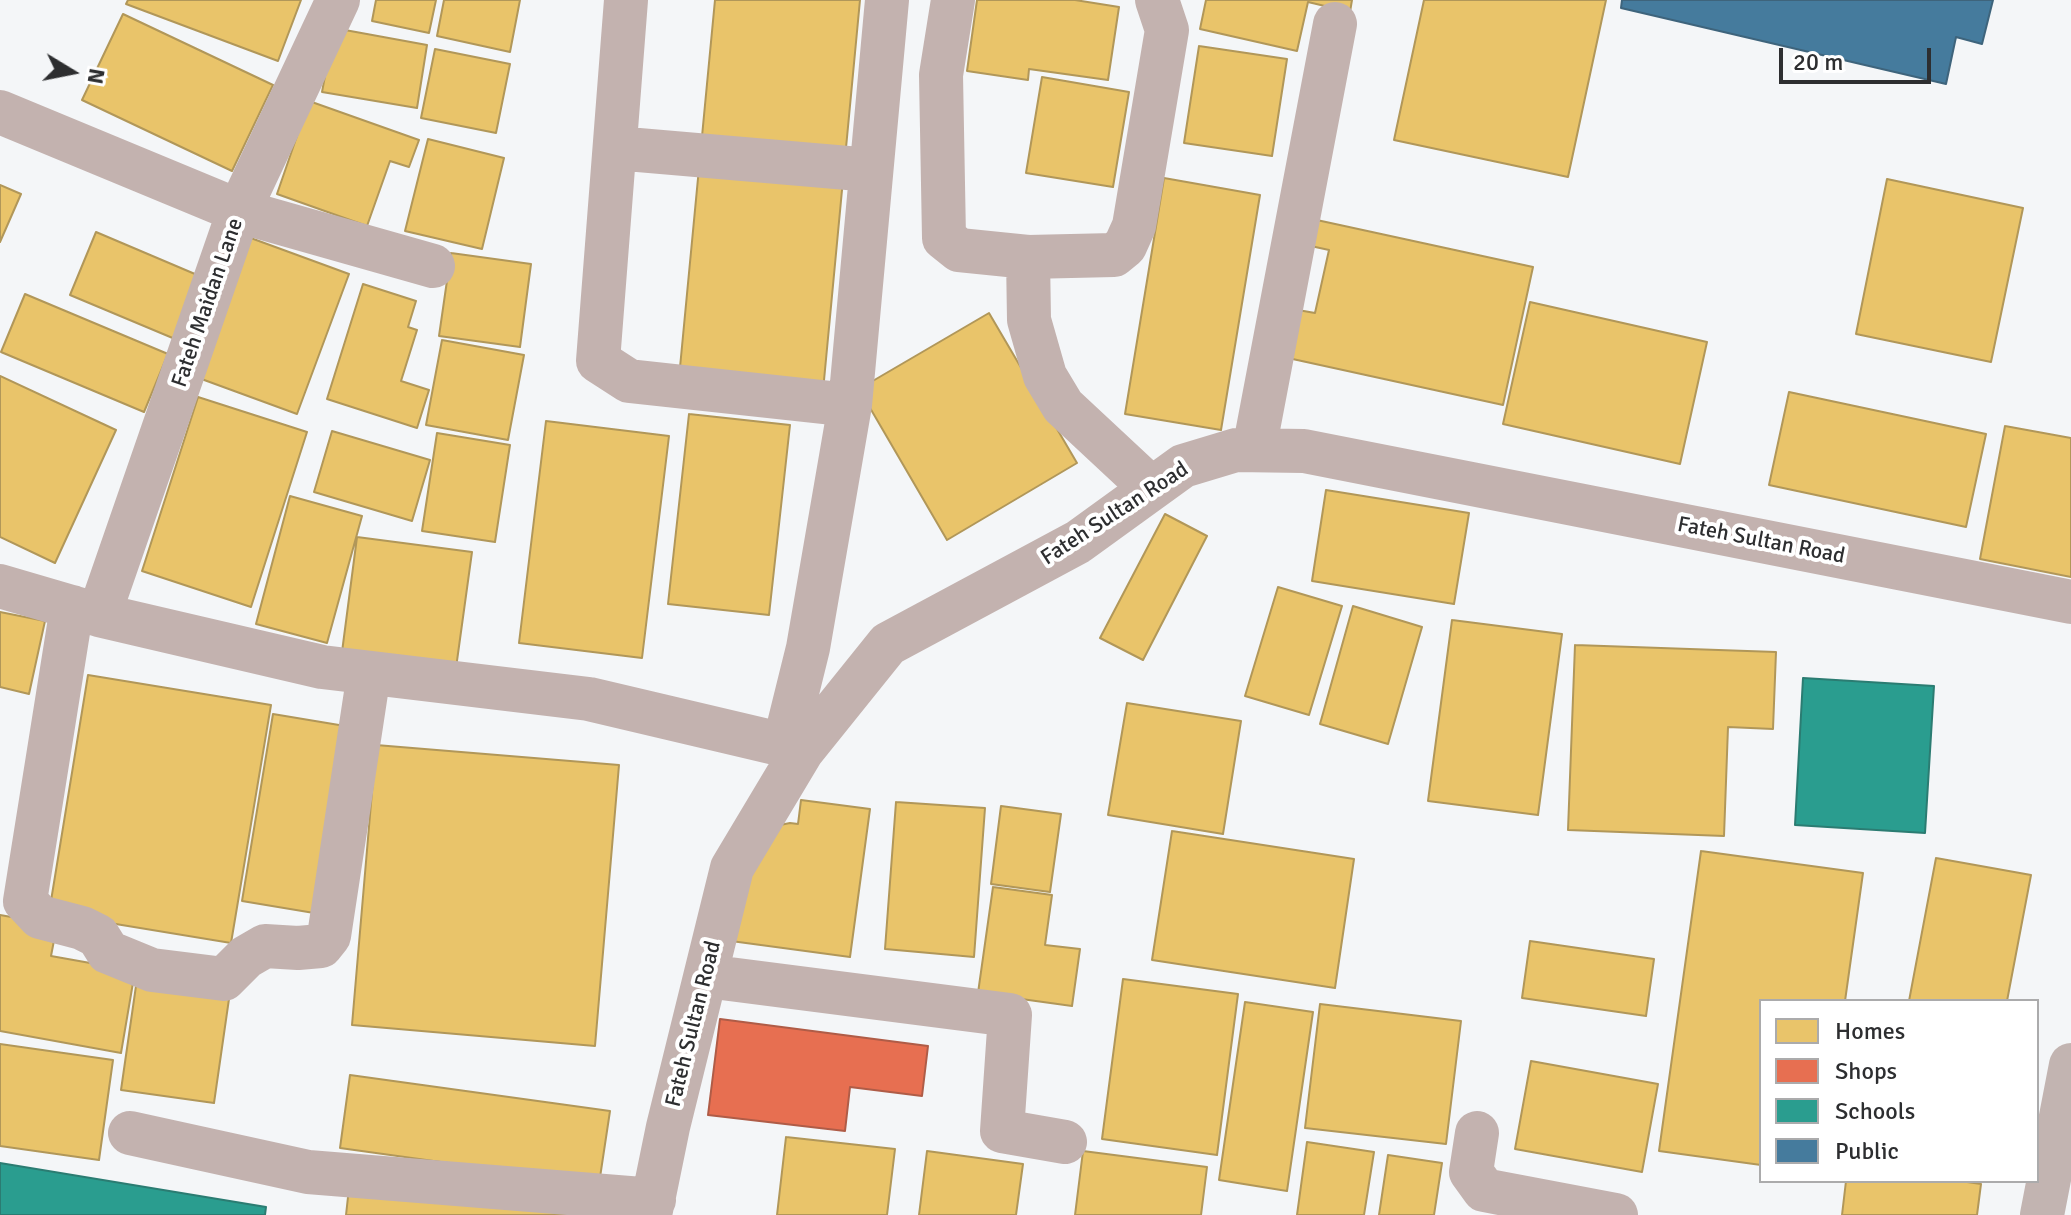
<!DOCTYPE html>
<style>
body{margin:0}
#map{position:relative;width:2071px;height:1215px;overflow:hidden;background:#f4f6f8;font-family:Signika,sans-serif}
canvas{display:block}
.legend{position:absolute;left:1759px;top:999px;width:280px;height:184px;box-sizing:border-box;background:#fff;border:2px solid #ababac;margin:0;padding:10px 14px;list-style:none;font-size:24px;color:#2d2e30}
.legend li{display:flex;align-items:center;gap:16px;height:40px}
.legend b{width:40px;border:2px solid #ababac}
.north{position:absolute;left:32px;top:32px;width:80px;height:80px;-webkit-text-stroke:6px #fff;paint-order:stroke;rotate:100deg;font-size:22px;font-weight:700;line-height:32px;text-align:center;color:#2d2e30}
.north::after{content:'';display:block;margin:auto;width:28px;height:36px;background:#2d2e30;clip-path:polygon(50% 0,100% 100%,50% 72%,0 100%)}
.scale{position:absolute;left:1779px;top:48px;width:152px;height:36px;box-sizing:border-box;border:4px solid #2d2e30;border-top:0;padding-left:10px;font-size:24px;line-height:28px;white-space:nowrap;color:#2d2e30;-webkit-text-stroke:6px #fff;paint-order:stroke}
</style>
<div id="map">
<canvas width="2071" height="1215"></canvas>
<ul class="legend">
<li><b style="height:22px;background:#e9c46a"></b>Homes</li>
<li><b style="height:22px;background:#e76f51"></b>Shops</li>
<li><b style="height:22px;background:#2a9d8f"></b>Schools</li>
<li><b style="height:22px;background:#457b9d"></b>Public</li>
</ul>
<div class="north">N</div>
<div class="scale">20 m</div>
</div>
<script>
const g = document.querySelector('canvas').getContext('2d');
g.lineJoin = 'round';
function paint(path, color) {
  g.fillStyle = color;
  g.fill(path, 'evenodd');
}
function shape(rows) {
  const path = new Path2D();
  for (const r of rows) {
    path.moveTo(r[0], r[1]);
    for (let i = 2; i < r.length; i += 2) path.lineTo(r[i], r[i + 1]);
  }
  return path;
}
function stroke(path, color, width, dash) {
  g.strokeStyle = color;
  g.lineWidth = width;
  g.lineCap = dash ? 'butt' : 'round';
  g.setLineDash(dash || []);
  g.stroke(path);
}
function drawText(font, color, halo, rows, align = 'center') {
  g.font = font + ' Signika,sans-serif';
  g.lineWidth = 8;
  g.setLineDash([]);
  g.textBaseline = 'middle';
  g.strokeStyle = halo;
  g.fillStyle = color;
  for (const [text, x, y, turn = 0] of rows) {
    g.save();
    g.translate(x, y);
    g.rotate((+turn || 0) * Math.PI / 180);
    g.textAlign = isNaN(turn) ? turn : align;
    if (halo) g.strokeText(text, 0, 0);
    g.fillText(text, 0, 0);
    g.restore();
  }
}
const homes = shape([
 [128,0,301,0,278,61,126,4,128,0],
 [376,0,436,0,429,33,372,21,376,0],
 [444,0,520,0,510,52,437,36,444,0],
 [715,0,860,0,821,412,677,399,715,0],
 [977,0,1075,0,1119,7,1108,80,1029,69,1028,80,967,71,977,0],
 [1206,0,1352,0,1350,12,1308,2,1297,51,1200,29,1206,0],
 [1424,0,1606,0,1568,177,1394,140,1424,0],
 [123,14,273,85,232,171,82,100,123,14],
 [334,28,427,45,417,108,322,92,334,28],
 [1199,46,1287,59,1272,156,1184,143,1199,46],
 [435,49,510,64,496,133,421,118,435,49],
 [1042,77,1129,92,1113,187,1026,173,1042,77],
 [309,101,419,140,409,167,390,161,367,226,277,194,309,101],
 [428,139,504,158,482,249,405,231,428,139],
 [1164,178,1260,195,1221,430,1125,414,1164,178],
 [1887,179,2023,208,1991,362,1856,334,1887,179],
 [0,185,21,194,0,242,0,185],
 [1303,217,1533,267,1503,405,1288,358,1298,310,1315,313,1329,250,1297,243,1303,217],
 [96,232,202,277,175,339,70,295,96,232],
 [248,237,349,274,297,414,196,377,248,237],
 [451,253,531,264,520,347,439,336,451,253],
 [363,284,416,301,408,327,417,330,401,381,429,390,417,428,327,399,363,284],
 [25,294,168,354,144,412,1,352,25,294],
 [1530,302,1707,342,1680,464,1503,424,1530,302],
 [989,313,1077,463,947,540,859,389,989,313],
 [442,340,524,355,508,440,426,425,442,340],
 [0,376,116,430,55,563,0,537,0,376],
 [1789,392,1986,434,1966,527,1769,485,1789,392],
 [198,397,307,432,251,607,142,571,198,397],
 [689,414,790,425,769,615,668,604,689,414],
 [546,421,669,436,642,658,519,643,546,421],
 [2005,426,2071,438,2071,577,1980,559,2005,426],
 [332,431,430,460,412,521,314,492,332,431],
 [437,433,510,445,495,542,422,531,437,433],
 [1326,490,1469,513,1454,604,1312,581,1326,490],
 [290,496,362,516,327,643,256,624,290,496],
 [1165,514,1207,536,1143,660,1100,638,1165,514],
 [357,537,472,552,456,668,342,652,357,537],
 [1278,587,1342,606,1309,715,1245,696,1278,587],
 [1353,606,1422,627,1388,744,1320,724,1353,606],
 [0,612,45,621,29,694,0,687,0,612],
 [1452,620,1562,634,1538,815,1428,801,1452,620],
 [1575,645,1776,652,1773,729,1728,727,1724,836,1568,830,1575,645],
 [88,675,271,705,231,943,49,913,88,675],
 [1127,703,1241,721,1223,834,1108,815,1127,703],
 [273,714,351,727,320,914,242,901,273,714],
 [376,745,619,765,595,1046,352,1025,376,745],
 [801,800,870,809,850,957,731,941,753,838,770,827,790,823,798,824,801,800],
 [896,802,985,808,974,957,885,949,896,802],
 [1001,806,1061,814,1050,892,991,884,1001,806],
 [1172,831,1354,859,1335,988,1152,960,1172,831],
 [1701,851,1863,873,1845,1001,1761,1001,1761,1165,1659,1151,1701,851],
 [1936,858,2031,875,2007,1001,1909,1001,1936,858],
 [993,887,1052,895,1045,945,1080,949,1072,1006,978,993,993,887],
 [0,915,57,925,51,956,135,971,121,1053,0,1031,0,915],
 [1530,941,1654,959,1646,1016,1522,998,1530,941],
 [138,972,231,985,214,1103,121,1090,138,972],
 [1123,979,1238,994,1217,1155,1102,1139,1123,979],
 [1245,1002,1313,1012,1287,1191,1219,1180,1245,1002],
 [1320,1004,1461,1021,1446,1144,1305,1128,1320,1004],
 [0,1044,113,1060,99,1160,0,1146,0,1044],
 [1531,1061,1658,1084,1642,1172,1515,1149,1531,1061],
 [350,1075,610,1111,599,1184,340,1148,350,1075],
 [786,1137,895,1149,887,1215,777,1215,786,1137],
 [1307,1142,1374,1152,1364,1215,1297,1215,1307,1142],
 [927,1151,1023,1164,1016,1215,919,1215,927,1151],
 [1083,1151,1207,1167,1201,1215,1075,1215,1083,1151],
 [1388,1155,1442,1163,1434,1215,1379,1215,1388,1155],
 [1846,1181,1960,1181,1981,1184,1977,1215,1842,1215,1846,1181],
 [349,1188,614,1215,346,1215,349,1188]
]);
paint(homes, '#e9c46a');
stroke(homes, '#b19759', 2);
const shops = shape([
 [720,1019,928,1046,922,1096,850,1087,845,1131,708,1115,720,1019]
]);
paint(shops, '#e76f51');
stroke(shops, '#af5c47', 2);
const schools = shape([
 [1803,678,1934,686,1925,833,1795,825,1803,678],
 [0,1163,266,1207,265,1215,0,1215,0,1163]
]);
paint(schools, '#2a9d8f');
stroke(schools, '#2b7c72', 2);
const public = shape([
 [1622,0,1993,0,1982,44,1956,37,1946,84,1621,8,1622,0]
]);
paint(public, '#457b9d');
stroke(public, '#3e647c', 2);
stroke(shape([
 [626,0,598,361,629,381,850,405],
 [953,0,941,75,944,238,959,250,1028,257,1114,255,1125,246,1134,226,1167,30,1157,0],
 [0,112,239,211,433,266],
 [615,148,871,170],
 [1028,257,1029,320,1045,376,1063,406,1151,488],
 [1254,450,1335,24],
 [0,586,99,615,322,667,589,699,784,745,808,648,850,405,887,0],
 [72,607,25,901,40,917,82,928,98,936,108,952,152,970,224,979,246,957,265,946,298,948,321,946,329,936,369,673],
 [99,615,239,211,338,0],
 [706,976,1010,1015,1002,1131,1065,1142],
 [130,1133,308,1172,654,1200],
 [1477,1133,1471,1172,1484,1190,1616,1215],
 [650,1215,668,1127,732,868,802,751,888,644,1078,542,1183,466,1236,450,1304,451,2071,602]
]), '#c3b2af', 44);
stroke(shape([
 [2042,1215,2071,1065]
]), '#c2b4b1', 44);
drawText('22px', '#2d2e30', '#fff', [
 ["Fateh Maidan Lane",208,303,-71],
 ["Fateh Sultan Road",1115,514,-33],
 ["Fateh Sultan Road",1761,541,11],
 ["Fateh Sultan Road",694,1024,-76]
]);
</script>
